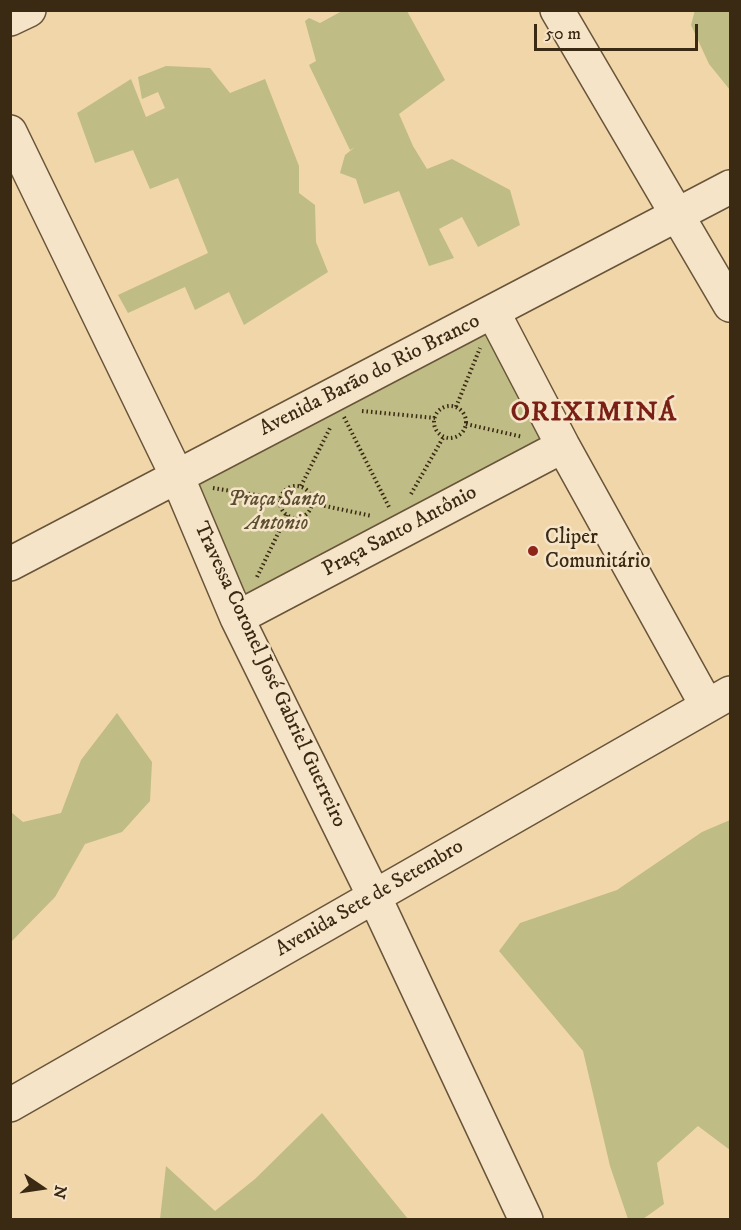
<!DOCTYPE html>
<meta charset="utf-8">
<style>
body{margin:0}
#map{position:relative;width:741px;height:1230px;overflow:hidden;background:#f1d6aa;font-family:"IM FELL DW Pica",serif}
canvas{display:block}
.frame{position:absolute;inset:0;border:12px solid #3a2913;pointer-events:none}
.north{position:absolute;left:12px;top:1158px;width:60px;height:60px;-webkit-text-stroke:4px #f6e4c8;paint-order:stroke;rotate:103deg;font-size:16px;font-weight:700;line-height:24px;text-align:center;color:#3a2913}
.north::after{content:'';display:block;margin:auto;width:21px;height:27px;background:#3a2913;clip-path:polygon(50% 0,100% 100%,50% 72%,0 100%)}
.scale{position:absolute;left:534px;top:24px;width:164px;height:27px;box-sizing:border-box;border:3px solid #3a2913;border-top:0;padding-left:8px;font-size:18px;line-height:21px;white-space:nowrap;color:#3a2913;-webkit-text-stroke:4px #f6e4c8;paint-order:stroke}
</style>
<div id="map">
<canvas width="741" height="1230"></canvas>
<div class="frame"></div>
<div class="north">N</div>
<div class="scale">50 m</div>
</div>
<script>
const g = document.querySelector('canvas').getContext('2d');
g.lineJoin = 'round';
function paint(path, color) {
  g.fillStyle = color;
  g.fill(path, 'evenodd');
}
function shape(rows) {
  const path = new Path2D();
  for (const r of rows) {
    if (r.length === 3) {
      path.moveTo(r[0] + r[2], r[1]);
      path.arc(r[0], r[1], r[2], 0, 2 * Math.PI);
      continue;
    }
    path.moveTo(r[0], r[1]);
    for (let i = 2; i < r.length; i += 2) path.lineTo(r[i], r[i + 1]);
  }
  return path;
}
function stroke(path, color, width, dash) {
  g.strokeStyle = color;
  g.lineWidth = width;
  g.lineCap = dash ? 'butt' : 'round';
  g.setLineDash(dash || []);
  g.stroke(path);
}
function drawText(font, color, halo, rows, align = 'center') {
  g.font = font + ' "IM FELL DW Pica",serif';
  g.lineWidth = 5;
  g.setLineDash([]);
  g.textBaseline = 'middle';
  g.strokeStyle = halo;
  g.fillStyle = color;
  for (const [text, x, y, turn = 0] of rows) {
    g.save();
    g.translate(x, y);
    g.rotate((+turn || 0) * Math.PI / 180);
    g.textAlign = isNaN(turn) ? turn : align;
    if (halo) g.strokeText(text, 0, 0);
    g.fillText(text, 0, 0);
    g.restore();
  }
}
paint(shape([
 [695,10,730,11,730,90,709,64,691,25],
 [342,11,407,11,445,80,399,114,413,146,427,169,452,159,510,190,520,225,478,247,462,217,439,229,454,258,429,266,399,191,364,204,356,179,340,173,345,155,355,147,350,150,309,65,316,61,305,21,309,18,320,23],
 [166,66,210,68,230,93,265,79,299,166,299,193,315,205,316,242,328,272,244,325,229,292,195,310,185,287,128,313,118,295,208,253,178,178,150,189,133,150,95,163,77,113,131,79,146,117,165,108,158,92,142,99,138,77],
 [486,333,544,442,245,602,194,485],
 [117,713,152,762,150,801,122,832,85,844,55,897,11,942,11,812,23,822,61,813,81,760],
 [730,820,730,1150,698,1126,657,1163,664,1204,643,1219,628,1219,610,1166,583,1051,499,951,520,923,617,890,702,832],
 [322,1113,408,1219,160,1219,166,1166,215,1211,255,1179]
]), '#bfbc85');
const minor = shape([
 [557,10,730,305],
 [10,19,29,10],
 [10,132,177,476,237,618,374,896,526,1220],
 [493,312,563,446,707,706],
 [10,564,730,187],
 [237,618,563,446],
 [10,1105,730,693]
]);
stroke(minor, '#685439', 36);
stroke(shape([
 [450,422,16],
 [456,407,480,348],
 [362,411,435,418],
 [344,417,389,507],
 [466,424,523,437],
 [301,486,330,428],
 [296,502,16],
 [213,488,281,499],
 [411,494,444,436],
 [311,503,372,516],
 [257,577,287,515]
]), '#3a2913', 4, [1.5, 3]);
stroke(minor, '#f6e4c8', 33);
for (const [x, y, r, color] of [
 [533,551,6,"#8f2418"]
]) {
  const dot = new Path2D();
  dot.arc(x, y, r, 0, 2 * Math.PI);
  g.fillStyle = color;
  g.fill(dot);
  stroke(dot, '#f6e4c8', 2);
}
drawText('21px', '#3a2913', '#f6e4c8', [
 ["Avenida Barão do Rio Branco",370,376,-27],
 ["Praça Santo Antônio",400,532,-28],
 ["Travessa Coronel José Gabriel Guerreiro",269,675,65],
 ["Avenida Sete de Setembro",370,899,-30]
]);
drawText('italic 21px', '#5b4e30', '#f6e4c8', [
 ["Praça Santo",277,501],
 ["Antonio",277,525]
]);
drawText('21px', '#3a2913', '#f6e4c8', [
 ["Cliper",545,539],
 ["Comunitário",545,563]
], 'left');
g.letterSpacing = '1.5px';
drawText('bold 27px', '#7a1f14', '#f6e4c8', [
 ["ORIXIMINÁ",594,414]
]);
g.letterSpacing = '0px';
</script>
